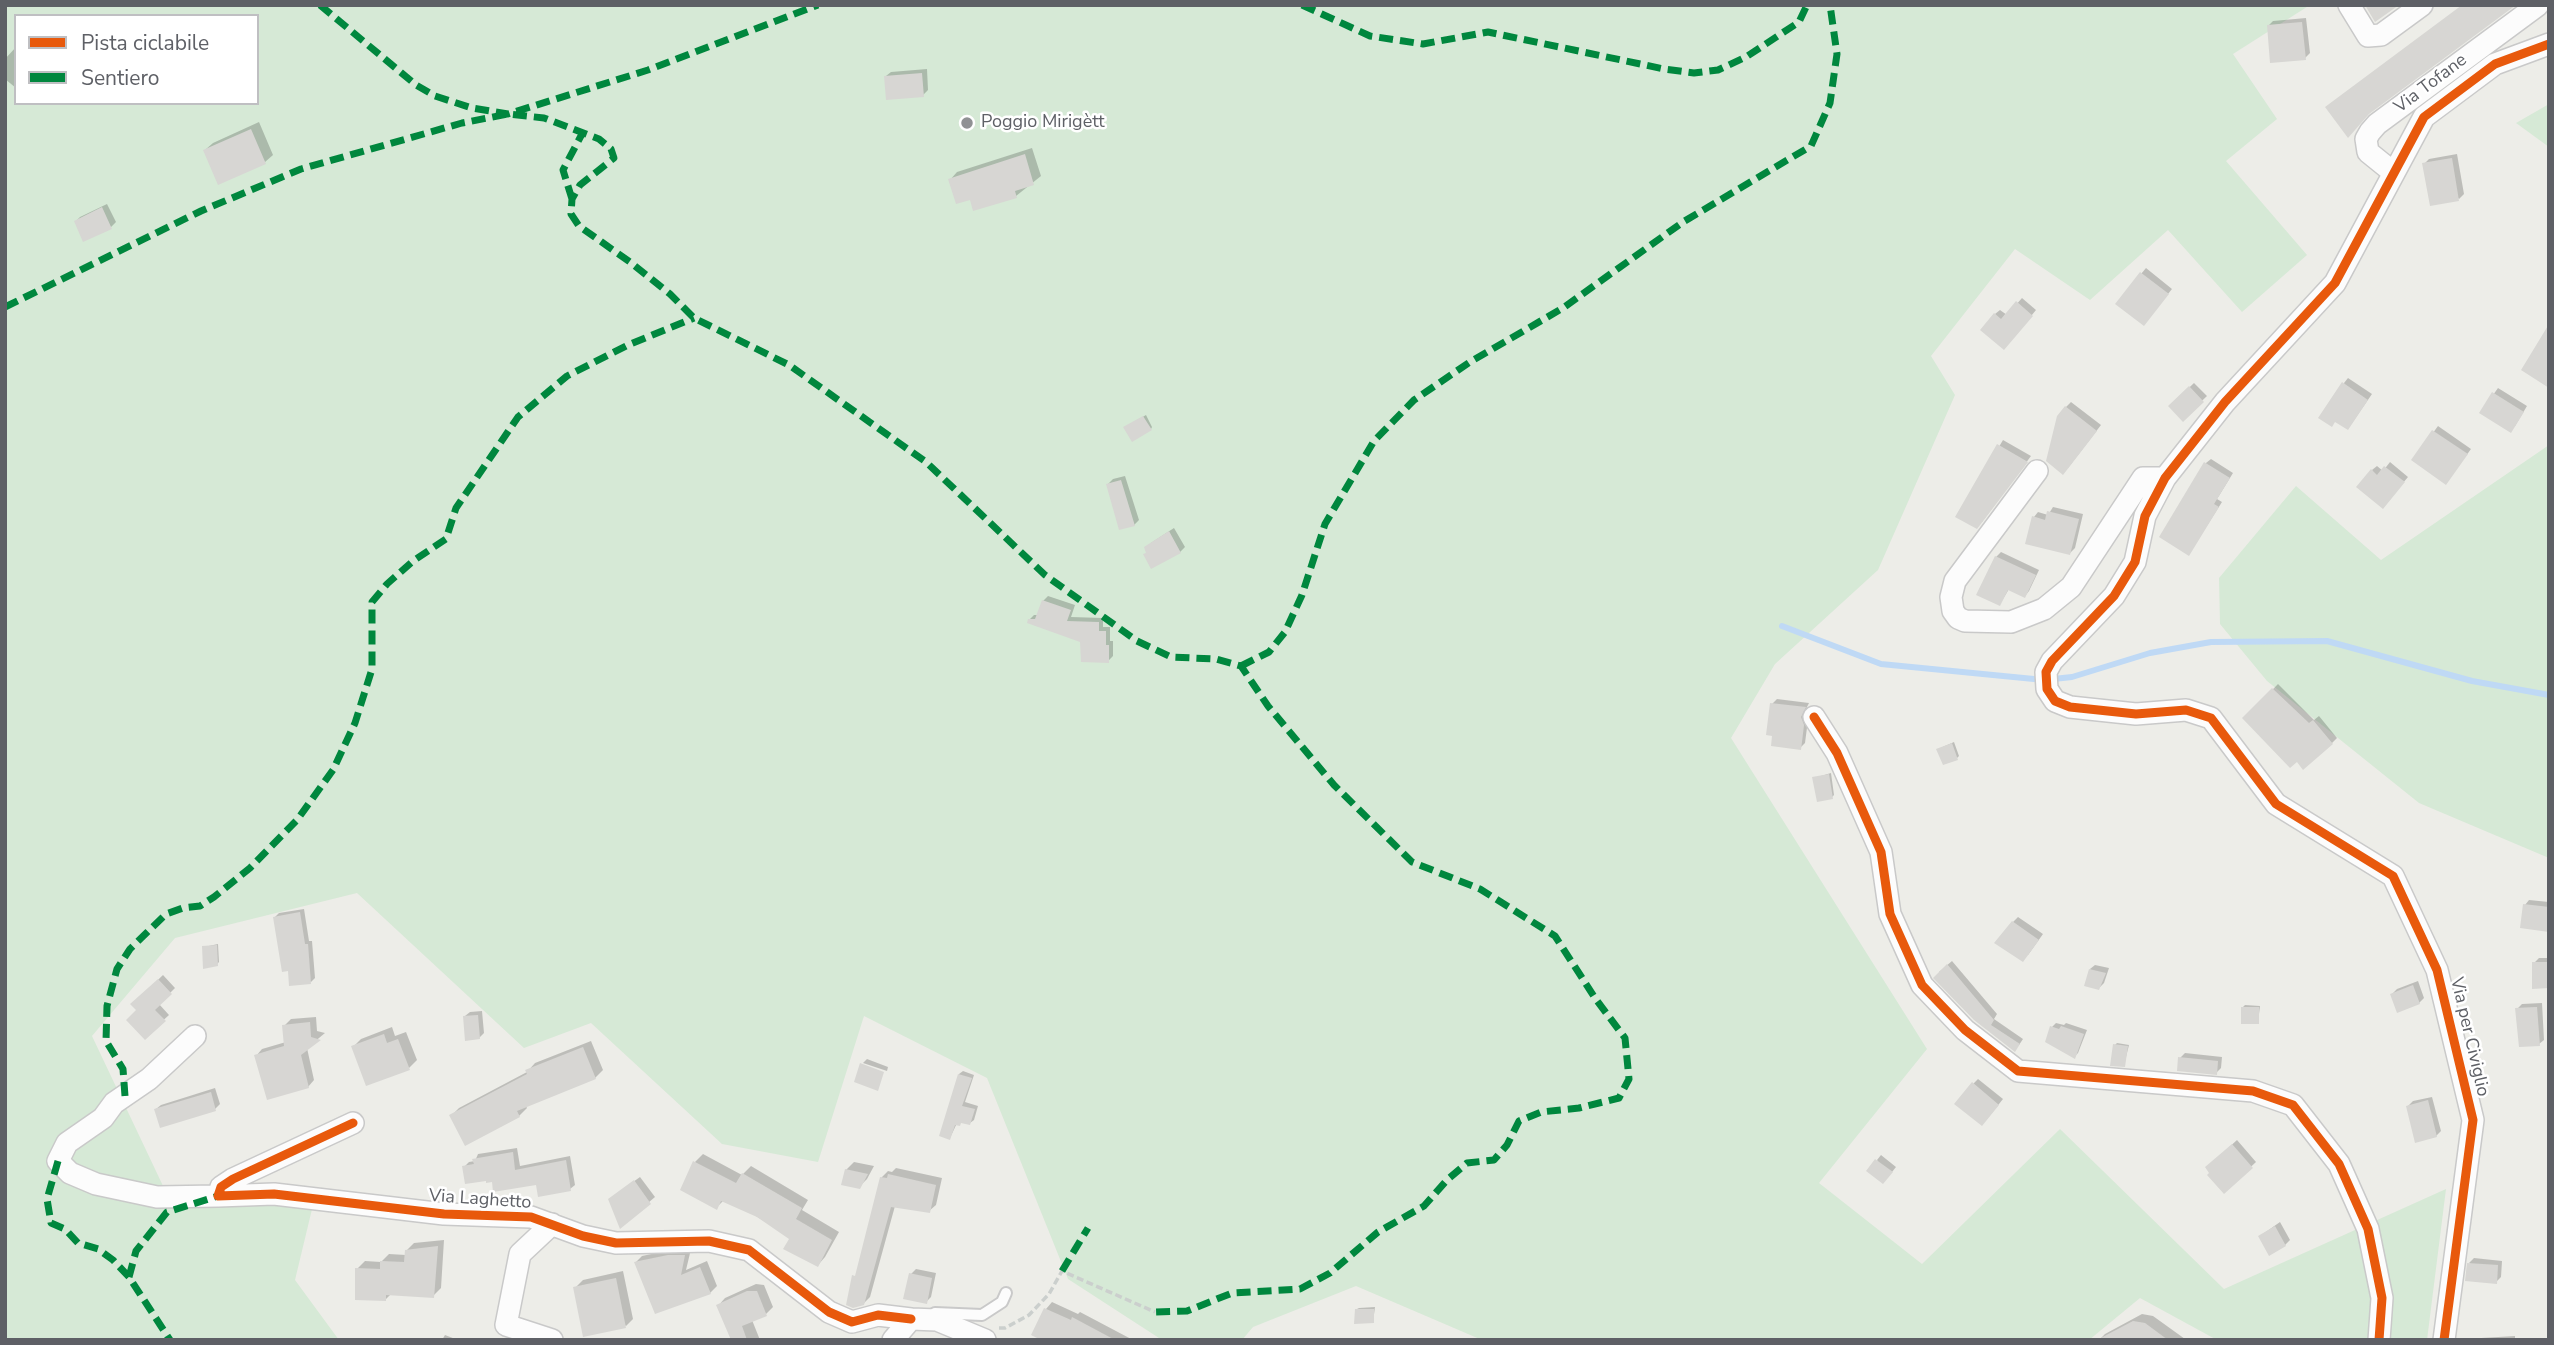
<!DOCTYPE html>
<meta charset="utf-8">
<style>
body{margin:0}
#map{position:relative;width:2554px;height:1345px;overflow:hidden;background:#edede8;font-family:"Nunito Sans",sans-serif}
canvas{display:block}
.frame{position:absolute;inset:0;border:7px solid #5e6066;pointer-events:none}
.legend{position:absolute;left:14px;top:14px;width:245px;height:91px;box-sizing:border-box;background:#fff;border:2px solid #bfbfc2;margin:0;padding:9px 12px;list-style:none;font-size:21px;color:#5e6066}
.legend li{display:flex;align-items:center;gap:14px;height:35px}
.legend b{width:35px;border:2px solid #bfbfc2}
</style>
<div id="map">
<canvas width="2554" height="1345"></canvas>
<div class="frame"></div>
<ul class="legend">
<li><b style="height:9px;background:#e8590c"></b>Pista ciclabile</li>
<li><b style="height:9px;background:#00873e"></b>Sentiero</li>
</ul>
</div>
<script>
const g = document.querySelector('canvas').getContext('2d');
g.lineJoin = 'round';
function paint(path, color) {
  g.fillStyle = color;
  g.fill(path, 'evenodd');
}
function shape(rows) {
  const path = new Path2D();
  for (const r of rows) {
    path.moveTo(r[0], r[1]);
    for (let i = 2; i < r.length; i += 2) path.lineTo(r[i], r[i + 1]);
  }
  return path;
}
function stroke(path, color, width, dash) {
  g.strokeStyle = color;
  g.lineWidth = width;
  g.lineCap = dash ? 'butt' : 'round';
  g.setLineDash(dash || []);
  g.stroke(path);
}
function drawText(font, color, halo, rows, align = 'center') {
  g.font = font + ' "Nunito Sans",sans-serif';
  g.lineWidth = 5;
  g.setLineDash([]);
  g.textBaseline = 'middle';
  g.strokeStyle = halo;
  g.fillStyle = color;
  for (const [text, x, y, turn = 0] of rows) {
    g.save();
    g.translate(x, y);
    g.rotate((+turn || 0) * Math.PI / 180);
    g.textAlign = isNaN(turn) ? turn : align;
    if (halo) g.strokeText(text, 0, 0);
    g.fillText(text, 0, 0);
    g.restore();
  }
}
paint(shape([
 [5,5,2310,5,2233,54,2277,119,2226,161,2307,255,2242,312,2168,230,2090,300,2015,249,1931,356,1955,395,1878,570,1775,664,1731,738,1927,1049,1819,1183,1922,1264,2060,1129,2224,1289,2446,1189,2427,1340,2217,1340,2140,1298,2089,1340,1482,1340,1356,1286,1253,1327,1242,1340,1166,1340,1159,1338,1068,1279,987,1078,864,1016,818,1162,722,1144,591,1023,524,1048,357,893,175,938,92,1036,164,1188,313,1205,295,1280,339,1340,5,1340],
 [16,16,257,16,257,103,16,103],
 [2549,104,2549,147,2516,123],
 [2549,445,2549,858,2419,803,2267,681,2220,624,2219,578,2296,486,2381,560]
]), '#d6e9d6');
paint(shape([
 [2306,18,2310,53,2305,58,2268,26,2273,21],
 [16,47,16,88,5,79,5,59],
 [927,69,928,90,923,95,886,76,891,72],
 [259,122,273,155,265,162,219,182,205,150,213,143],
 [1032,148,1041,176,1016,196,971,197,950,180,957,172],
 [2457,154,2464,194,2459,199,2424,164,2429,159],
 [107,204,116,222,111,227,84,240,76,221,80,217],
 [2146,268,2172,289,2148,319,2117,303],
 [2022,298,2036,310,2009,343,1995,314,2000,310,2007,315],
 [2348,378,2372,394,2352,423,2344,383],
 [2194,383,2207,396,2183,419,2170,406],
 [2498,388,2527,406,2515,426,2481,412],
 [2071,402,2101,425,2068,468,2066,407],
 [1146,415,1152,427,1151,429,1127,426],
 [2438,426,2471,449,2450,478,2413,460],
 [2003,440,2031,456,1982,522,1958,516],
 [2211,459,2233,473,2217,499,2222,502,2189,554,2206,463],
 [2390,462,2408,477,2387,502,2372,470,2377,466,2383,471],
 [1125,476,1139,520,1134,525,1108,484,1113,479],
 [2053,507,2083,514,2075,548,2070,553,2034,517,2038,512,2048,515],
 [1174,528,1185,547,1180,552,1151,543],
 [2001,552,2039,570,2029,591,2025,596,2009,589,2000,604,1996,557],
 [1048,596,1075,605,1071,617,1103,618,1103,627,1110,627,1110,641,1113,641,1113,656,1108,661,1082,640,1029,620,1034,615,1038,615,1043,601],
 [2278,684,2314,720,2319,716,2337,738,2332,743,2297,760,2245,718],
 [1777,699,1809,703,1805,711,1808,720,1805,743,1800,748,1772,704],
 [1954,742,1959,756,1957,758,1938,749],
 [1831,773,1834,795,1832,797,1814,778],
 [2529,900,2549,902,2549,930,2525,905],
 [304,909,309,941,312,941,315,978,311,982,289,969,275,917,279,913],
 [2018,917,2043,934,2028,955,2013,922],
 [218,944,219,962,217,964,204,947],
 [2539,958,2549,958,2549,987,2534,963],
 [1952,961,1997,1014,1994,1019,2023,1039,2019,1045,1975,1019,1939,972],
 [2095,965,2109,968,2104,983,2099,988,2090,969],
 [163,975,175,988,159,1004,169,1015,145,1037,138,1010,133,1004],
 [2418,981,2424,998,2419,1003,2392,994,2397,989],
 [2542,1003,2544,1040,2539,1044,2517,1009,2522,1004],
 [2245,1005,2260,1006,2258,1022,2243,1007],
 [482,1011,484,1033,479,1038,465,1016,470,1012],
 [316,1017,317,1031,325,1033,307,1048,314,1080,308,1087,256,1056,262,1049,286,1042,284,1026,291,1019],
 [2056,1023,2064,1025,2066,1023,2087,1030,2078,1053,2074,1057,2052,1027],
 [392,1027,395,1036,406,1032,417,1060,409,1068,353,1047,361,1039],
 [591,1041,603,1070,595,1078,526,1106,527,1108,519,1116,451,1116,459,1108,527,1072,535,1063],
 [2117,1043,2129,1045,2124,1065,2115,1045],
 [2185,1053,2222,1057,2221,1068,2216,1073,2180,1058],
 [867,1059,888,1067,887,1071,863,1063],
 [963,1071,974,1075,965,1102,978,1106,974,1120,970,1123,962,1121,957,1123,950,1138,959,1074],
 [1978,1079,2003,1099,1987,1119,1973,1084],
 [215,1088,220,1104,215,1109,156,1109,161,1105],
 [2432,1097,2441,1131,2436,1136,2408,1106,2413,1101],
 [2237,1140,2256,1162,2224,1192,2212,1163],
 [517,1148,520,1166,570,1156,575,1185,570,1189,538,1183,493,1180,464,1167,469,1162,475,1161,478,1154],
 [703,1154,742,1175,751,1166,808,1200,802,1210,839,1232,825,1257,818,1265,791,1238,740,1206,724,1200,716,1208,695,1162],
 [1881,1155,1896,1167,1888,1177,1877,1160],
 [854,1162,874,1166,867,1179,859,1187,846,1170],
 [896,1168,942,1178,936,1205,929,1211,895,1206,870,1297,863,1304,881,1178,888,1171,892,1172],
 [640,1177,655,1197,621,1226,615,1195],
 [2280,1222,2290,1240,2285,1245,2260,1236],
 [444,1240,441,1288,433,1296,391,1294,385,1300,357,1269,365,1261,381,1262,389,1254,406,1255,406,1251,414,1243],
 [675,1249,691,1249,686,1270,707,1261,717,1286,710,1293,636,1262,642,1256],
 [2474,1258,2502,1261,2501,1277,2496,1282,2469,1263],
 [916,1269,936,1273,931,1297,926,1302,911,1274],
 [623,1271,633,1319,626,1326,575,1288,583,1280],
 [756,1284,764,1285,773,1307,766,1314,752,1320,760,1340,732,1340,718,1306,725,1298],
 [1052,1302,1078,1314,1080,1312,1133,1340,1044,1340,1046,1309],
 [1375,1307,1373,1322,1357,1309,1359,1308],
 [2142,1314,2153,1316,2185,1339,2099,1340,2105,1334],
 [445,1335,458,1340,442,1340],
 [2515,1336,2515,1340,2479,1340,2481,1338]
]), '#0003');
stroke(shape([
 [1782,626,1881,664,2044,680,2072,677,2150,653,2211,642,2327,641,2472,681,2549,695]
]), '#bfd9f5', 6);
paint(shape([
 [2365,5,2399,5,2375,22],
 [2462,5,2516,5,2369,114,2348,138,2325,107],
 [2302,22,2306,60,2270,63,2267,25],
 [922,73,924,97,886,100,884,76],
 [251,129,266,164,218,185,203,150],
 [1025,154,1034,185,1015,191,1017,198,973,211,970,200,956,204,948,179],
 [2452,158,2459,201,2430,206,2422,163],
 [102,207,112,229,83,242,74,221],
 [2140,272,2169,294,2144,326,2115,304],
 [2016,301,2033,316,2004,350,1980,330,1994,313,2001,319],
 [2549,324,2549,388,2521,370],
 [2342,382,2368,400,2348,430,2335,422,2332,427,2318,418],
 [2189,386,2204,402,2183,422,2168,406],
 [2492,392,2524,412,2511,433,2479,413],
 [2065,406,2097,431,2063,475,2046,461,2057,416],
 [1143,416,1152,430,1132,442,1123,427],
 [2432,430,2468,454,2446,485,2411,460],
 [1997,444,2028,462,1977,529,1955,517],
 [2204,462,2230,478,2214,504,2219,507,2189,556,2159,537],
 [2384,466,2405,482,2383,509,2356,487,2371,469,2377,475],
 [1121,480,1135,526,1119,530,1106,484],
 [2047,511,2079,519,2070,555,2025,544,2032,516,2045,520],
 [1169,531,1181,553,1151,569,1143,554,1146,553,1144,547],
 [1995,556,2036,575,2025,598,2008,590,2000,606,1976,595],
 [1042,600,1071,610,1067,621,1099,622,1099,631,1106,631,1106,645,1109,645,1109,663,1081,662,1080,642,1027,623,1028,619,1035,619],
 [2272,688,2309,723,2313,720,2333,744,2303,770,2297,762,2290,768,2242,718],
 [1770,703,1806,707,1801,717,1804,725,1801,750,1771,746,1772,736,1766,735],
 [1952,743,1958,760,1943,765,1936,749],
 [1829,774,1833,799,1817,802,1812,777],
 [2523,904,2549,907,2549,932,2520,928],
 [300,912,305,944,308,944,311,984,289,986,288,971,282,972,273,917],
 [2012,921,2039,940,2023,962,1994,943],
 [217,945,218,966,203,969,202,946],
 [2532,962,2549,962,2549,988,2532,989],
 [1947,964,1994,1020,1991,1025,2020,1044,2015,1052,1974,1020,1933,978],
 [2089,969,2106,973,2099,990,2084,986],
 [158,979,172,994,155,1010,166,1021,145,1040,126,1020,136,1010,130,1004],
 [2413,985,2420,1004,2397,1013,2390,994],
 [2241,1007,2259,1007,2259,1024,2241,1024],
 [2537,1007,2540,1046,2519,1047,2515,1008],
 [478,1015,480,1039,465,1041,463,1016],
 [310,1022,311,1037,321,1040,301,1055,309,1088,267,1100,254,1055,284,1046,282,1025],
 [2050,1026,2059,1029,2061,1026,2084,1034,2075,1059,2045,1042],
 [384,1034,387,1043,398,1039,410,1070,366,1086,351,1046],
 [2113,1044,2128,1046,2125,1067,2110,1066],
 [583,1047,596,1079,517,1111,520,1117,465,1146,449,1115,527,1074,525,1070],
 [2178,1057,2218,1061,2217,1075,2177,1071],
 [860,1063,884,1072,878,1091,854,1082],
 [958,1074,972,1078,962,1106,975,1109,970,1125,961,1123,960,1126,955,1125,950,1140,939,1136],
 [1972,1082,1999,1105,1982,1126,1954,1104],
 [211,1092,216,1111,160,1128,154,1109],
 [2428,1100,2437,1137,2415,1143,2406,1106],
 [2232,1144,2253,1168,2224,1194,2207,1175,2209,1173,2205,1167],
 [513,1152,515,1170,566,1160,571,1191,538,1197,536,1185,493,1192,492,1182,486,1183,486,1181,465,1184,462,1166,474,1164,472,1159],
 [1875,1159,1893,1172,1883,1184,1866,1171],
 [693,1161,736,1183,742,1173,802,1208,796,1219,832,1240,818,1267,783,1249,789,1239,757,1217,721,1201,717,1210,680,1190],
 [845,1169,868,1174,860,1189,841,1185],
 [888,1174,936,1185,930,1213,891,1207,864,1305,853,1308,846,1305,852,1275,855,1276,880,1177,887,1178],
 [634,1180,651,1204,620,1229,608,1199],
 [2275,1226,2286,1246,2269,1256,2258,1236],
 [438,1246,434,1298,386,1295,386,1301,355,1300,355,1268,380,1269,380,1261,404,1262,405,1250],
 [668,1255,685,1255,681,1275,700,1267,711,1294,655,1314,634,1262],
 [2467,1263,2498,1265,2497,1284,2465,1281],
 [909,1273,932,1278,927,1304,903,1299],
 [616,1278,626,1328,583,1337,573,1287],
 [747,1291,757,1291,767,1316,742,1326,747,1340,731,1340,716,1305],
 [1044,1308,1071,1320,1072,1317,1115,1340,1041,1340,1031,1335],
 [1355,1309,1374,1309,1374,1323,1354,1324],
 [2133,1321,2145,1323,2168,1340,2097,1340]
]), '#d7d6d3');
const lane = shape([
 [935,1313,982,1315,1002,1302,1006,1293]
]);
const street = shape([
 [2349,5,2368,36,2381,35,2422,5],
 [2394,173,2368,152,2366,139,2370,132,2377,124,2538,5],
 [2037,471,1955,581,1951,597,1953,611,1958,618,1965,621,2011,622,2044,609,2071,587,2143,478,2165,478],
 [1814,717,1837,753,1881,852,1890,914,1922,985,1965,1030,2018,1071,2253,1091,2293,1105,2339,1164,2368,1229,2382,1298,2379,1340],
 [195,1036,149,1079,114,1103,103,1118,67,1143,58,1161,70,1173,96,1184,157,1197,218,1196],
 [353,1123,233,1179,221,1187,218,1196,274,1194,444,1214,531,1217,583,1236,616,1243,709,1241,749,1250,829,1312,852,1322,878,1315,911,1319],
 [552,1340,506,1325,520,1254,552,1224],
 [893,1340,911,1319,937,1320,985,1340],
 [2444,1340,2473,1120,2437,970,2393,876,2276,804,2211,718,2186,710,2136,714,2070,707,2055,701,2047,689,2046,672,2052,661,2114,596,2135,562,2145,516,2165,478,2225,402,2335,283,2424,117,2495,64,2549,44]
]);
stroke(lane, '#c9c9c9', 14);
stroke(street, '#c9c9c9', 24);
stroke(shape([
 [999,1328,1005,1328,1029,1315,1049,1294,1062,1271,1155,1312]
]), '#cbcfcd', 3.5, [7, 3.5]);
stroke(lane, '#fcfcfc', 10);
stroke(street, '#fcfcfc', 21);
stroke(shape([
 [320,5,416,85,435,96,472,108,508,114,648,70,818,5],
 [1302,5,1370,36,1423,44,1488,32,1664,69,1694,73,1718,70,1746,57,1799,22,1807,5],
 [572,199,563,170,583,132],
 [5,307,201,211,301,169,462,123,508,114,544,118,599,139,611,149,614,158,580,185,572,199,571,214,579,226,630,262,670,294,694,318,789,365,926,462,1045,575,1137,641,1171,657,1216,659,1241,666,1268,706,1334,785,1412,862,1480,889,1555,936,1595,998,1625,1038,1629,1079,1619,1098,1579,1108,1541,1112,1519,1121,1507,1145,1494,1160,1467,1163,1447,1180,1424,1206,1378,1232,1330,1273,1300,1289,1232,1293,1187,1311,1155,1312],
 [1241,666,1269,652,1285,632,1302,595,1325,524,1374,441,1414,400,1470,362,1563,308,1683,222,1811,146,1830,103,1837,54,1830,5],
 [125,1096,123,1069,106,1041,107,1006,117,969,130,949,166,914,183,908,200,906,214,897,250,868,297,820,333,770,355,723,372,669,372,602,387,584,413,561,446,539,456,508,518,417,567,376,628,345,694,318],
 [58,1161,47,1199,51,1223,65,1229,78,1243,98,1249,113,1260,129,1277,170,1340],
 [1062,1271,1088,1228],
 [129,1277,136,1251,167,1212,218,1196]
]), '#00873e', 7, [14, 7]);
stroke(shape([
 [1814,717,1837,753,1881,852,1890,914,1922,985,1965,1030,2018,1071,2253,1091,2293,1105,2339,1164,2368,1229,2382,1298,2379,1340],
 [353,1123,233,1179,221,1187,218,1196,274,1194,444,1214,531,1217,583,1236,616,1243,709,1241,749,1250,829,1312,852,1322,878,1315,911,1319],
 [2444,1340,2473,1120,2437,970,2393,876,2276,804,2211,718,2186,710,2136,714,2070,707,2055,701,2047,689,2046,672,2052,661,2114,596,2135,562,2145,516,2165,478,2225,402,2335,283,2424,117,2495,64,2549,44]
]), '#e8590c', 9);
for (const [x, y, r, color] of [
 [967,123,7,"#909194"]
]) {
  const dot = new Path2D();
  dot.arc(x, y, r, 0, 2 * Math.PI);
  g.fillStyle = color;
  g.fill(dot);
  stroke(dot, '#fff', 2.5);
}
drawText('18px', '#5e6066', '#fff', [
 ["Via Tofane",2431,84,-37],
 ["Via per Civiglio",2469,1037,77],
 ["Via Laghetto",480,1200,4]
]);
drawText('18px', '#5e6066', '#fff', [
 ["Poggio Mirigètt",981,123]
], 'left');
</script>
